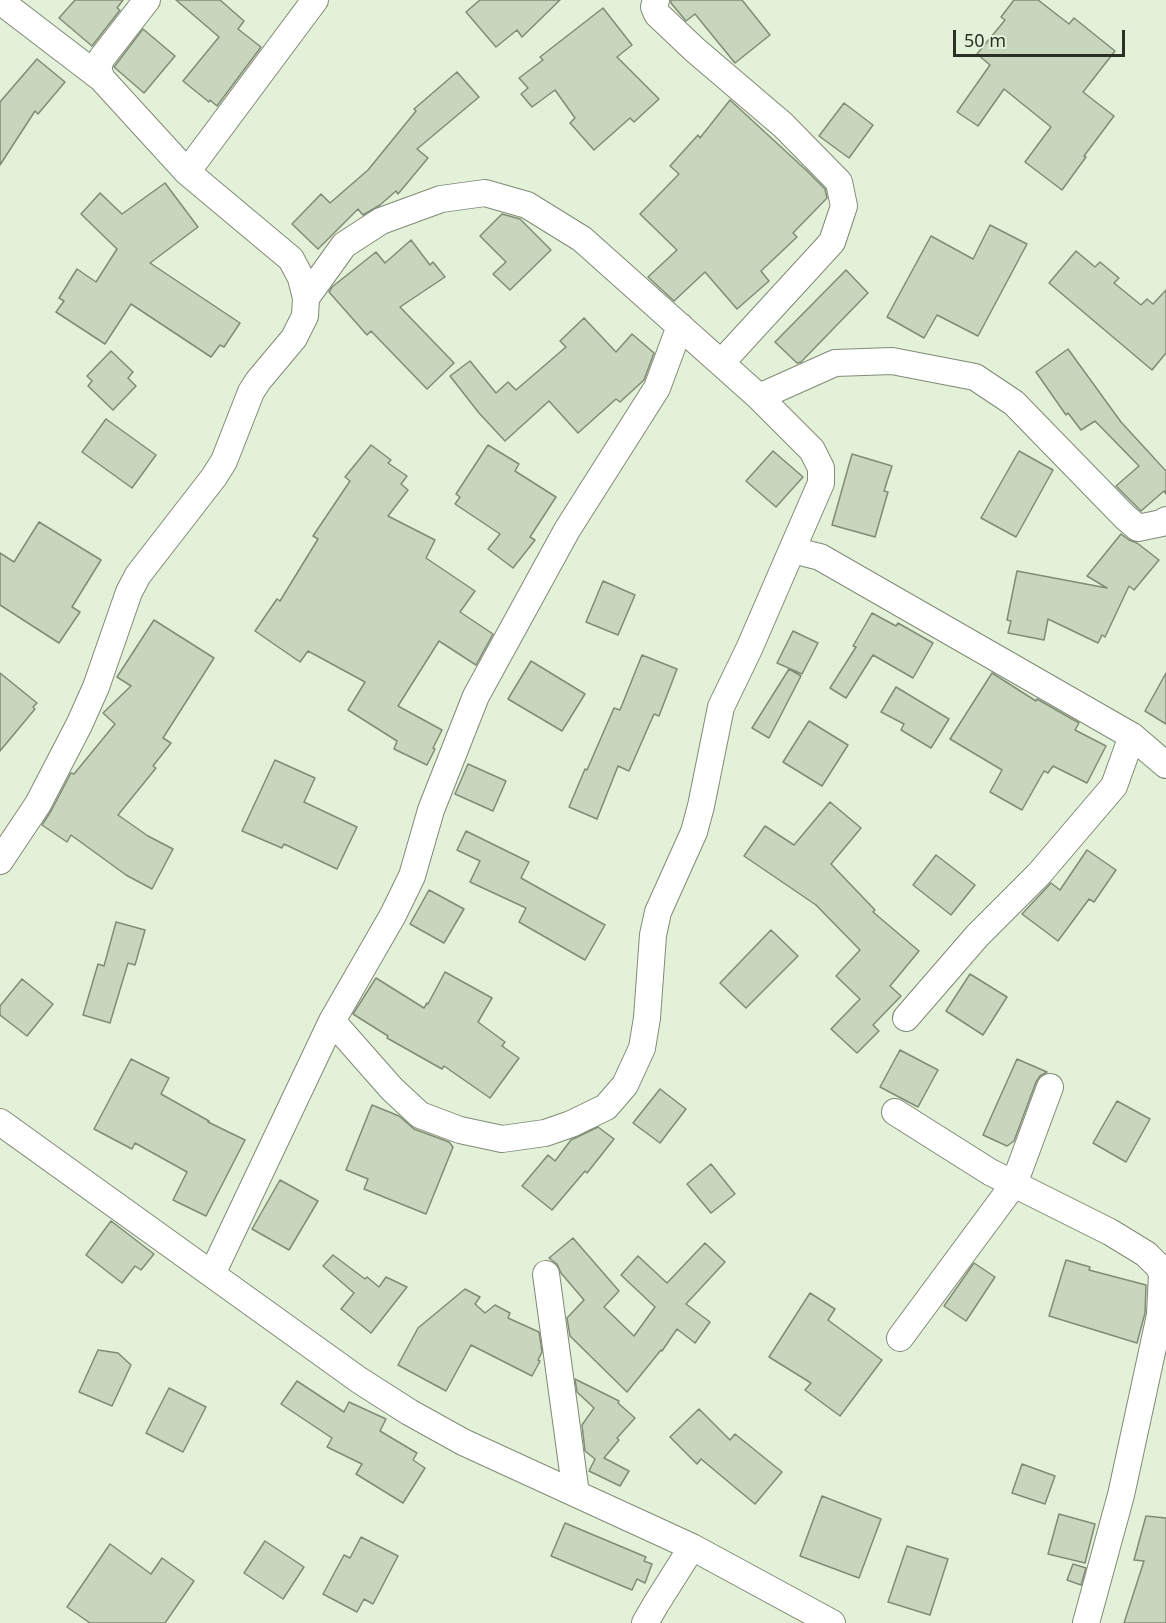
<!DOCTYPE html>
<style>
body{margin:0}
#map{position:relative;width:1166px;height:1623px;overflow:hidden;background:#e4f1d9;font-family:"Noto Sans",sans-serif}
canvas{display:block}
.scale{position:absolute;left:953px;top:30px;width:172px;height:27px;box-sizing:border-box;border:3px solid #2b3026;border-top:0;padding-left:8px;font-size:18px;line-height:21px;white-space:nowrap;color:#2b3026;-webkit-text-stroke:4px #e4f1d9;paint-order:stroke}
</style>
<div id="map">
<canvas width="1166" height="1623"></canvas>
<div class="scale">50 m</div>
</div>
<script>
const g = document.querySelector('canvas').getContext('2d');
g.lineJoin = 'round';
function paint(path, color) {
  g.fillStyle = color;
  g.fill(path, 'evenodd');
}
function shape(rows) {
  const path = new Path2D();
  for (const r of rows) {
    path.moveTo(r[0], r[1]);
    for (let i = 2; i < r.length; i += 2) path.lineTo(r[i], r[i + 1]);
  }
  return path;
}
function stroke(path, color, width, dash) {
  g.strokeStyle = color;
  g.lineWidth = width;
  g.lineCap = dash ? 'butt' : 'round';
  g.setLineDash(dash || []);
  g.stroke(path);
}
const building = shape([
 [75,0,123,0,117,8,120,10,92,46,59,18,75,0],
 [176,0,220,0,244,21,238,29,261,47,217,106,210,100,209,102,183,81,219,37,176,0],
 [480,0,560,0,522,37,517,30,496,47,466,12,480,0],
 [671,0,742,0,770,35,735,63,695,14,686,21,671,3,671,0],
 [1014,0,1038,0,1069,24,1074,18,1115,51,1083,92,1114,116,1084,156,1086,157,1062,190,1025,162,1051,127,1004,89,978,126,957,112,990,65,977,54,1005,20,1001,17,1014,0],
 [603,8,632,45,617,57,659,99,634,122,630,118,594,150,570,123,575,118,555,90,532,107,521,94,528,88,519,78,543,60,540,57,603,8],
 [143,29,175,56,144,93,114,67,143,29],
 [37,59,65,82,38,114,35,111,0,165,0,102,37,59],
 [457,72,479,97,417,149,428,158,398,194,396,191,380,205,363,215,358,209,318,249,292,224,321,194,330,203,368,170,416,111,414,109,457,72],
 [730,100,806,170,825,189,827,198,793,233,797,237,761,271,769,281,737,309,705,272,674,301,648,277,677,250,640,214,679,174,670,166,698,135,700,138,730,100],
 [844,103,873,125,849,158,819,136,844,103],
 [165,183,198,227,150,263,240,323,224,347,220,345,211,357,131,304,105,344,56,312,64,301,59,298,77,269,96,282,117,249,81,214,100,193,122,214,165,183],
 [502,214,520,219,551,250,510,290,493,274,506,262,480,236,502,214],
 [990,225,1027,244,978,336,937,315,924,338,887,317,931,236,973,259,990,225],
 [411,240,430,265,433,262,445,277,400,307,454,363,427,389,371,331,367,335,329,292,332,287,376,252,385,263,411,240],
 [1076,251,1095,267,1100,262,1119,278,1114,283,1141,305,1147,299,1153,304,1166,290,1166,353,1152,370,1049,283,1076,251],
 [846,270,868,293,801,362,797,363,775,342,846,270],
 [584,318,616,352,632,334,654,353,644,380,620,402,616,399,578,433,549,401,505,441,479,413,450,376,470,361,496,393,508,382,516,390,566,347,560,341,584,318],
 [1068,349,1121,422,1166,471,1166,494,1164,491,1141,511,1116,486,1139,466,1095,421,1081,430,1068,413,1066,415,1036,372,1068,349],
 [111,351,133,372,128,378,136,386,113,410,88,386,92,381,87,376,111,351],
 [106,419,156,455,132,488,82,452,106,419],
 [371,445,391,460,388,463,407,476,401,484,408,490,388,516,435,540,426,558,475,591,460,612,493,634,476,665,439,641,398,706,442,730,433,748,435,749,427,765,394,749,397,741,348,710,365,682,308,651,300,662,255,631,277,599,280,601,318,539,313,536,350,481,345,477,371,445],
 [488,445,519,464,515,471,556,497,530,537,535,540,513,568,488,549,500,534,455,504,460,497,456,494,488,445],
 [773,451,803,477,776,507,746,481,773,451],
 [1019,451,1053,470,1016,537,981,518,1019,451],
 [852,454,892,466,884,491,888,492,875,537,832,525,852,454],
 [39,522,101,560,72,607,80,612,59,643,0,605,0,553,14,562,39,522],
 [1121,534,1129,540,1137,543,1159,560,1134,590,1129,586,1105,637,1102,635,1098,643,1048,619,1044,640,1008,633,1011,621,1007,620,1017,571,1107,588,1087,576,1121,534],
 [603,581,635,595,618,635,586,622,603,581],
 [872,613,896,626,898,623,933,643,913,678,873,655,846,698,830,688,856,647,853,646,872,613],
 [154,620,214,658,163,738,171,743,153,766,156,768,118,815,148,836,173,849,152,889,126,875,71,835,67,842,42,825,51,811,71,773,74,774,115,724,103,713,131,686,117,677,154,620],
 [793,631,818,643,802,674,777,663,793,631],
 [642,655,677,669,659,716,654,714,629,771,618,766,597,819,569,807,585,769,587,770,614,708,620,710,642,655],
 [531,661,585,694,562,731,508,699,531,661],
 [789,669,801,676,769,738,752,728,789,669],
 [0,673,37,703,33,707,35,709,0,751,0,673],
 [992,673,1036,701,1037,699,1079,723,1075,730,1106,746,1087,783,1053,766,1048,773,1044,771,1022,810,990,792,1002,770,950,739,992,673],
 [1166,673,1166,724,1145,711,1166,673],
 [896,687,949,719,931,748,901,730,904,724,881,712,896,687],
 [809,721,848,745,822,786,783,762,809,721],
 [275,760,315,778,304,802,357,827,337,869,284,844,282,848,242,831,275,760],
 [468,764,506,781,493,811,455,794,468,764],
 [830,802,861,828,831,864,875,910,873,912,919,951,890,986,901,996,873,1025,879,1031,857,1053,831,1029,860,999,836,976,860,950,816,905,744,856,765,826,794,845,830,802],
 [466,831,529,862,521,878,605,925,585,960,519,922,526,908,470,882,480,861,457,850,466,831],
 [1087,850,1116,870,1094,902,1089,899,1058,941,1022,914,1051,883,1060,890,1087,850],
 [936,855,975,885,951,915,913,885,936,855],
 [429,890,464,909,444,943,410,924,429,890],
 [116,922,145,930,135,965,128,963,110,1023,83,1015,98,964,104,966,116,922],
 [771,930,798,956,746,1008,720,983,771,930],
 [445,972,492,998,478,1022,505,1042,502,1046,519,1058,490,1098,444,1066,442,1069,387,1038,388,1036,353,1014,376,978,424,1008,427,1003,428,1004,445,972],
 [970,974,1007,997,983,1035,946,1011,970,974],
 [22,979,53,1004,27,1036,0,1015,0,1006,22,979],
 [900,1050,938,1070,918,1107,880,1087,900,1050],
 [131,1059,169,1078,161,1094,209,1121,208,1122,245,1140,206,1216,173,1200,187,1172,135,1143,132,1149,94,1129,131,1059],
 [1017,1059,1047,1072,1040,1076,1036,1082,1014,1141,1007,1146,983,1135,1017,1059],
 [660,1089,686,1109,660,1143,633,1123,660,1089],
 [1117,1101,1150,1119,1126,1162,1093,1143,1117,1101],
 [372,1105,399,1116,414,1129,449,1142,453,1147,426,1214,364,1189,368,1179,346,1170,372,1105],
 [598,1127,614,1139,587,1173,585,1171,552,1210,522,1186,548,1155,555,1161,571,1140,598,1127],
 [711,1164,735,1194,711,1213,687,1184,711,1164],
 [280,1180,318,1201,289,1250,252,1229,280,1180],
 [111,1221,154,1254,141,1270,135,1266,122,1283,86,1255,111,1221],
 [573,1238,619,1291,604,1307,634,1336,655,1307,621,1275,638,1256,667,1283,705,1243,725,1262,686,1304,710,1322,695,1343,677,1329,662,1351,661,1350,627,1392,570,1336,567,1318,584,1300,561,1273,557,1264,549,1258,573,1238],
 [333,1255,365,1279,367,1277,379,1287,386,1277,407,1287,371,1333,341,1309,354,1293,323,1266,333,1255],
 [1066,1260,1090,1267,1089,1270,1146,1285,1145,1313,1137,1343,1049,1316,1066,1260],
 [974,1263,995,1277,966,1321,944,1306,974,1263],
 [465,1289,480,1297,475,1304,485,1313,495,1305,510,1313,508,1318,539,1332,542,1352,538,1360,540,1361,532,1376,471,1345,446,1391,398,1365,418,1328,465,1289],
 [810,1293,835,1309,828,1320,882,1360,840,1416,805,1390,811,1383,769,1357,810,1293],
 [98,1350,118,1353,131,1365,112,1406,79,1392,98,1350],
 [575,1379,619,1401,618,1403,635,1418,617,1438,619,1440,604,1458,629,1471,620,1486,589,1471,595,1459,585,1451,582,1425,594,1408,577,1392,575,1379],
 [297,1381,344,1412,349,1402,386,1419,380,1431,417,1453,413,1460,425,1468,403,1503,356,1474,362,1464,327,1447,332,1438,281,1404,297,1381],
 [169,1388,206,1407,183,1452,146,1433,169,1388],
 [699,1409,730,1440,735,1434,782,1472,755,1504,701,1459,697,1464,670,1437,699,1409],
 [1022,1464,1055,1476,1045,1504,1012,1493,1022,1464],
 [822,1496,881,1519,859,1578,800,1556,822,1496],
 [1059,1514,1095,1524,1085,1563,1048,1554,1059,1514],
 [1146,1516,1166,1518,1166,1623,1124,1623,1144,1561,1134,1560,1146,1516],
 [565,1523,646,1557,644,1561,652,1564,645,1583,637,1579,632,1590,551,1556,565,1523],
 [361,1537,398,1556,373,1604,364,1599,357,1612,323,1594,344,1555,350,1558,361,1537],
 [265,1541,304,1567,283,1599,244,1573,265,1541],
 [110,1544,151,1574,162,1558,194,1581,165,1623,90,1623,67,1607,110,1544],
 [907,1546,948,1559,930,1615,888,1602,907,1546],
 [1073,1564,1086,1568,1081,1585,1067,1580,1073,1564]
]);
paint(building, '#c9d6be');
stroke(building, '#808c76', 1.5);
const street = shape([
 [656,0,654,7,657,14,695,50,783,125,839,182,844,206,832,242,721,363],
 [0,1,102,79],
 [187,172,315,0],
 [306,298,344,245,381,221,441,199,485,193,527,205,582,239,759,397,812,450,821,468,821,483,749,649,721,707,701,806,694,832,658,912,653,935,647,1018,642,1048,625,1085,606,1107,571,1124,545,1133,502,1139,460,1130,420,1115,392,1089,332,1021],
 [759,397,835,363,892,361,975,377,1014,403,1125,517,1138,528,1162,523,1166,520],
 [792,550,820,557,1132,736,1166,765],
 [0,861,38,804,79,725,96,687,129,592,138,575,214,477,224,461,251,392,258,381,294,338,305,316,306,298,301,278,291,259,187,172,102,79,98,69,101,59,147,0],
 [906,1018,977,936,1039,874,1114,786,1132,736],
 [895,1112,990,1172,1110,1232,1146,1254,1158,1266,1162,1273,1160,1315,1121,1495,1086,1623],
 [0,1122,359,1380,409,1412,463,1442,692,1547,832,1623],
 [212,1274,332,1021,393,915,412,876,431,810,476,696,567,530,657,388,680,326],
 [546,1274,576,1494],
 [900,1338,1014,1184,1050,1087],
 [645,1623,656,1604,692,1547]
]);
stroke(street, '#7f8b75', 28);
stroke(street, '#fff', 26);
</script>
